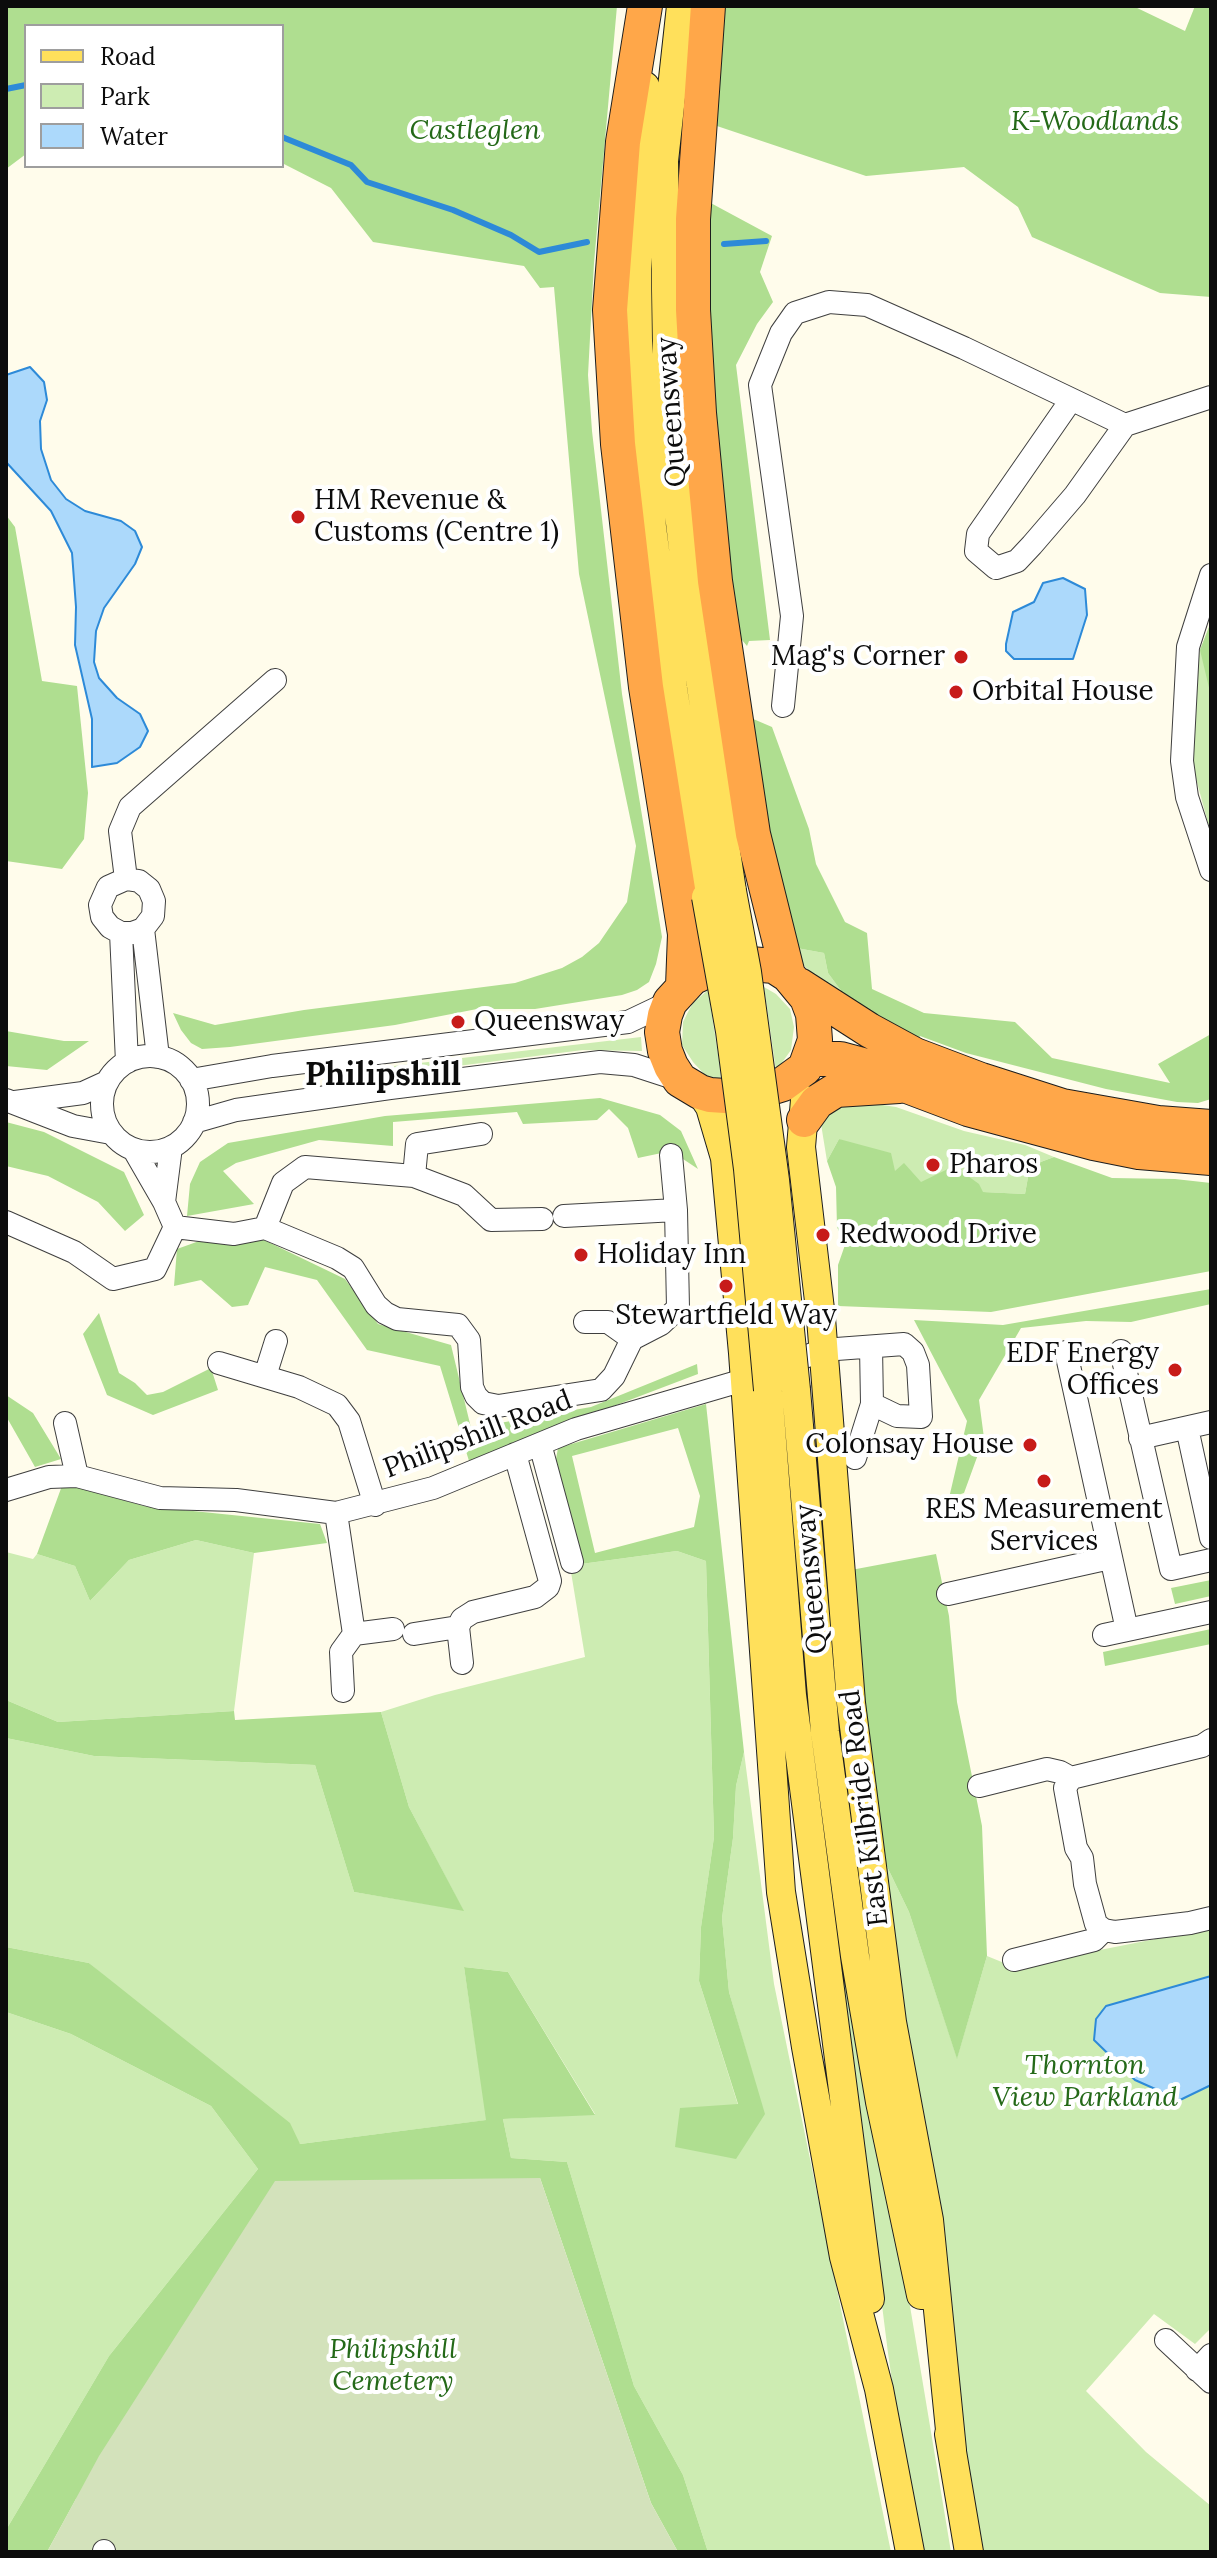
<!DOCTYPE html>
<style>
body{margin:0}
#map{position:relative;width:1217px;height:2558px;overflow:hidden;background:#fffceb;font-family:Lora,serif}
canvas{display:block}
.frame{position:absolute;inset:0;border:8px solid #0c0c0c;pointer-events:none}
.legend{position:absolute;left:24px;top:24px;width:260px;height:144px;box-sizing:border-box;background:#fff;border:2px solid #9e9e9e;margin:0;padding:10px 14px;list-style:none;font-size:24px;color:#0c0c0c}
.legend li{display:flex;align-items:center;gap:16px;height:40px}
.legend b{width:40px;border:2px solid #9e9e9e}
</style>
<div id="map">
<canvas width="1217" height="2558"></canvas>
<div class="frame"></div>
<ul class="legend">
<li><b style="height:10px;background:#ffe05b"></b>Road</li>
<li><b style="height:22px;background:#cdecb2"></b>Park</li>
<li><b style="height:22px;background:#acd9fb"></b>Water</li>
</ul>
</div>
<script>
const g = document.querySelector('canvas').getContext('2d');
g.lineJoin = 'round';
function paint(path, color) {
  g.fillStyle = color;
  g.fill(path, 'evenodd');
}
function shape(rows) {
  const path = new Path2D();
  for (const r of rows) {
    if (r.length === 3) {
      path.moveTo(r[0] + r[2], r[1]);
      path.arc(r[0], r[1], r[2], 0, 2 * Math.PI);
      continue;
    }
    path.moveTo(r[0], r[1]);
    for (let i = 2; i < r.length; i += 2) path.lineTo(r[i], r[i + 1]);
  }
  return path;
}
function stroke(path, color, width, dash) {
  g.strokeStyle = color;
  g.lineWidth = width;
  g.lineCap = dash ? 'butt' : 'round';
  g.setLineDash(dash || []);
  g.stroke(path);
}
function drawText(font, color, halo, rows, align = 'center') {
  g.font = font + ' Lora,serif';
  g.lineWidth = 8;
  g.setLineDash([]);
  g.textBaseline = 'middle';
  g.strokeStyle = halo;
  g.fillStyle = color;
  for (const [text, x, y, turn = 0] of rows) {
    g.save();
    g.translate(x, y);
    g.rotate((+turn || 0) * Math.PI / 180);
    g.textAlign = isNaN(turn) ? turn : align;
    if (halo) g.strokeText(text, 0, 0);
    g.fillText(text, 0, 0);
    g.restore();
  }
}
paint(shape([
 [1211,622,1211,834,1191,760,1192,701,1200,650],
 [791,947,824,953,828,973,849,1001,819,980,800,962],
 [764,987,776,994,790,1009,794,1027,791,1050,776,1071],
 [708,990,719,1060,721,1081,705,1075,693,1062,682,1045,683,1022,688,1012,693,1003],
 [641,1037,642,1051,583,1050,395,1074,394,1066],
 [863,1102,896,1107,964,1131,1025,1145,1054,1157,1030,1166,1025,1194,982,1192,921,1183,895,1172,839,1139,827,1161,821,1124,827,1114,842,1103],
 [196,1540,254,1553,234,1711,58,1722,6,1700,6,1552,33,1559,37,1554,75,1566,90,1601,129,1560],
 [677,1551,706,1561,714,1837,701,1927,699,1981,738,2105,764,2114,729,1992,722,1918,733,1838,736,1786,744,1752,774,1984,891,2552,708,2552,683,2475,634,2386,567,2162,511,2158,503,2119,595,2114,508,1972,464,1967,487,2120,300,2144,89,1963,6,1947,6,1738,94,1756,315,1765,354,1892,463,1910,409,1807,381,1712,435,1695,585,1657,571,1572,581,1564],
 [880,1852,909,1912,957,2058,987,1956,1014,1967,1211,1928,1211,2328,1195,2344,1154,2314,1086,2391,1146,2452,1211,2506,1211,2552,979,2552,952,2342],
 [826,1858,843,1966,898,2234,951,2552,922,2552,908,2492,888,2353],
 [6,2012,71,2034,211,2106,258,2169,109,2356,6,2530]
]), '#cdecb2');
paint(shape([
 [6,6,617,6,594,263,588,375,592,431,622,694,662,937,656,964,649,982,637,990,622,995,535,1009,477,1009,395,1025,230,1047,202,1049,191,1043,181,1030,173,1013,215,1025,304,1010,515,983,562,968,582,957,599,943,627,902,636,846,579,574,554,287,540,288,524,266,373,242,331,188,282,163,282,26,26,26,26,154,6,169],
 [724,6,1133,6,1185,31,1195,6,1211,6,1211,297,1160,293,1032,237,1018,207,964,167,866,176,711,124],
 [707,201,772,236,760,272,773,302,757,324,736,365,770,640,749,641,747,646,732,628,701,315],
 [6,515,15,527,42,681,77,686,88,793,84,839,62,869,6,861],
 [1211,622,1211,696,1200,650],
 [744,715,772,727,809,829,816,864,845,922,867,933,872,989,924,1013,1015,1022,1052,1058,1170,1083,1158,1064,1211,1034,1211,1099,1198,1103,1177,1102,1106,1089,966,1053,920,1036,917,1043,848,1000,828,973,824,953,791,947],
 [6,1031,64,1041,89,1041,47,1070,6,1066],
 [600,1098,660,1115,681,1131,698,1169,671,1151,638,1158,628,1128,609,1109,597,1120,523,1124,517,1112,393,1122,393,1146,319,1140,236,1163,223,1171,254,1204,187,1216,190,1184,200,1162,228,1143,385,1116],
 [6,1122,44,1132,124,1172,144,1215,125,1231,98,1202,48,1176,6,1166],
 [839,1139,891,1153,895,1171,904,1163,921,1182,954,1166,979,1184,983,1192,1025,1194,1030,1166,1054,1157,1112,1178,1175,1179,1211,1183,1211,1271,991,1312,838,1306,838,1265,845,1245,837,1227,836,1187,827,1161],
 [202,1240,264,1240,345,1279,378,1324,451,1345,471,1428,591,1407,697,1364,698,1374,469,1461,440,1366,367,1350,317,1280,265,1267,248,1305,232,1307,201,1280,174,1286,177,1249],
 [1211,1289,1211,1304,1131,1322,1086,1321,1021,1328,979,1400,984,1438,964,1493,949,1498,967,1421,914,1320,1003,1325],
 [99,1313,119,1373,135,1383,147,1395,163,1392,211,1368,218,1390,153,1415,107,1395,83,1334],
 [6,1395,33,1413,61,1459,35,1467,6,1416],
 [706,1404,744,1752,736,1786,733,1838,722,1918,729,1992,765,2114,736,2159,675,2147,680,2108,738,2104,699,1981,701,1927,714,1837,706,1561,677,1551,581,1564,556,1459,558,1448],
 [678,1428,700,1496,694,1527,595,1553,572,1456],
 [63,1483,144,1506,320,1524,327,1543,254,1553,196,1540,129,1560,90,1601,75,1566,37,1554],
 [936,1554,949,1616,957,1702,982,1826,987,1956,957,2059,909,1912,880,1852,851,1570],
 [1211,1580,1211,1596,1175,1604,1171,1588],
 [1211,1629,1211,1644,1105,1666,1103,1652],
 [6,1700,58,1722,234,1711,235,1720,381,1712,409,1807,464,1911,354,1892,315,1765,94,1756,6,1738],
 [6,1947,89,1963,290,2123,300,2144,486,2120,464,1967,508,1972,595,2115,503,2119,511,2158,567,2162,634,2386,683,2475,708,2552,678,2552,651,2503,540,2178,76,2499,47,2552,6,2552,6,2530,109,2356,258,2169,211,2106,71,2034,6,2012]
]), '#afde90');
paint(shape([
 [540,2178,651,2503,678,2552,47,2552,99,2456,275,2181]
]), '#d3e2bb');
const water = shape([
 [30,367,44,382,47,400,40,421,41,449,51,480,66,499,85,511,121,521,135,531,142,547,135,564,104,608,96,631,94,662,99,678,117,698,140,714,148,731,140,747,117,763,92,767,92,719,75,645,76,607,72,553,51,511,6,462,6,375,30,367],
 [1063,578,1085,589,1087,615,1073,659,1014,659,1006,651,1006,644,1013,612,1034,602,1043,583,1063,578],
 [1211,1976,1211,2085,1180,2100,1135,2080,1094,2040,1096,2019,1106,2006,1211,1976]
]);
paint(water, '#acd9fb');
stroke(water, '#2d8ad8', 2);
stroke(shape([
 [6,89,26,85],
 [282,137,351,165,367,182,453,210,511,235,539,252,587,242],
 [724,244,766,241]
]), '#2d8ad8', 6);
const minor = shape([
 [1071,400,978,534,976,551,996,568,1017,561,1032,545,1075,495,1125,425,1211,397],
 [1211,575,1188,647,1182,761,1187,797,1211,870],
 [783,706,792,616,760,385,781,333,795,313,829,302,867,305,964,348,1125,425],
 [126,879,120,831,130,807,275,680],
 [143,929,132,933,121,933,110,927,102,917,100,905,108,887,126,879,139,881,149,889,154,901,153,916,143,929,158,1057],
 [121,933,127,1062],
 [150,1104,48],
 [191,1080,272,1066,628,1022,670,1002],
 [6,1100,73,1126,111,1133],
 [15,1102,83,1093,107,1082],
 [194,1122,236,1110,390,1088,600,1062,634,1065,680,1080],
 [134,1150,164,1202,171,1147],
 [414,1176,417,1144,481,1134],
 [564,1216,676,1210],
 [6,1222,74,1252,113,1279,155,1269,175,1227,164,1202],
 [175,1227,234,1234,265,1228,337,1258,353,1268,376,1305,385,1313,397,1319,458,1325,469,1340,472,1387,476,1396,483,1403,498,1406,601,1390,614,1376,632,1339,661,1324,678,1308,676,1210,671,1155],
 [265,1228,283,1183,305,1167,414,1176,464,1195,491,1220,542,1219],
 [585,1322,608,1322,632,1339],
 [1121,1351,1171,1569,1211,1560],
 [1066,1352,1127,1630],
 [219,1363,299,1387,337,1405,349,1421,375,1505],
 [265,1376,276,1341],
 [65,1423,77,1476],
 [1187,1428,1211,1538],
 [1140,1438,1211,1422],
 [540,1444,572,1562],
 [855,1458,872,1404],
 [6,1490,49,1477,77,1476,160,1498,236,1500,336,1513,433,1488,576,1429,744,1380,823,1350,904,1344,913,1352,918,1365,921,1417,897,1416,872,1404,871,1347],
 [336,1513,354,1634,341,1652,343,1691],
 [948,1594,1110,1558],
 [458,1627,462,1663],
 [354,1634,393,1629],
 [414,1634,458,1627,462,1619,473,1612,535,1597,548,1587,550,1581,515,1454],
 [1104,1635,1211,1612],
 [1211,1740,1202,1746,1071,1778,1065,1788,1076,1848,1082,1858,1085,1884,1096,1924,1104,1930,1115,1932,1190,1923,1211,1918],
 [979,1786,1047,1769,1060,1772,1071,1778],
 [1014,1960,1094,1940,1104,1930],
 [1166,2340,1211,2382],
 [1197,2370,1211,2355],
 [104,2552,104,2551]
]);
const major = shape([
 [681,6,664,161,667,353,677,497,693,633,732,891],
 [645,86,637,269,638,341,652,527,673,689,706,897],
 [700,1092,710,1107,725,1158,743,1353,781,1892,806,2047,844,2257,879,2389,910,2552],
 [805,1100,801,1147,821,1318,851,1703,892,2022,929,2220,952,2450],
 [768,1390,792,1695,870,2299],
 [796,1390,825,1732,855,1956,880,2102,921,2295],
 [949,2434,969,2552]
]);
const highway = shape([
 [645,6,623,142,610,310,618,444,646,687,685,934,683,986],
 [708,6,693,219,693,310,699,413,715,581,753,834,788,975],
 [738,963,774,966,788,975,807,998,813,1014,815,1040,805,1068,783,1084,741,1097,710,1095,700,1092,680,1080,671,1066,665,1051,662,1032,665,1015,670,1002,692,978,717,966,738,963],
 [799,985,869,1030,915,1055,981,1080,1062,1106,1158,1123,1211,1127],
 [809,1059,840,1059,877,1069,907,1086,968,1109,1094,1143,1139,1152,1211,1158],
 [804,1120,817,1102,836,1090,899,1086]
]);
stroke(minor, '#3f3f3f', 24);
stroke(major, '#1d1d1d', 30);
stroke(highway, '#1d1d1d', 36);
stroke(minor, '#fff', 22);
stroke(major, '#ffe05b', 28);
stroke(highway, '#ffa749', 34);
const majorBridge = shape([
 [732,891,747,972,775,1180,796,1390],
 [706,897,730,1031,748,1169,768,1390]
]);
stroke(majorBridge, '#1d1d1d', 30, []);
stroke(majorBridge, '#ffe05b', 28);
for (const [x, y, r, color] of [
 [298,517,8,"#c71b1a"],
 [961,657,8,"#c71b1a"],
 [956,692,8,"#c71b1a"],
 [458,1022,8,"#c71b1a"],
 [933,1165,8,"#c71b1a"],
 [823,1235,8,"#c71b1a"],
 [581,1255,8,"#c71b1a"],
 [726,1286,8,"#c71b1a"],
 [1175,1370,8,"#c71b1a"],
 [1030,1445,8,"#c71b1a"],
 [1044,1481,8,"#c71b1a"]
]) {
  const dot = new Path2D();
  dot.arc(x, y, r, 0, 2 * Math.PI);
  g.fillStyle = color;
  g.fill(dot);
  stroke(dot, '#fff', 3);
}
drawText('italic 28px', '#246918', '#fff', [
 ["K-Woodlands",1095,122],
 ["Castleglen",475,131],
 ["Thornton",1085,2066],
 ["View Parkland",1085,2098],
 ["Philipshill",393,2350],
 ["Cemetery",393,2382]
]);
drawText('28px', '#0c0c0c', '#fff', [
 ["Queensway",672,412,-94],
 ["Philipshill Road",478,1435,-21],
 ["Queensway",812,1579,-95],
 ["East Kilbride Road",865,1808,-97]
]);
drawText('28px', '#0c0c0c', '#fff', [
 ["HM Revenue &",314,501],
 ["Customs (Centre 1)",314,533],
 ["Mag's Corner",945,657,"right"],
 ["Orbital House",972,692],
 ["Queensway",474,1022],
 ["Pharos",949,1165],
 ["Redwood Drive",839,1235],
 ["Holiday Inn",597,1255],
 ["Stewartfield Way",726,1316,"center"],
 ["EDF Energy",1159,1354,"right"],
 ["Offices",1159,1386,"right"],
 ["Colonsay House",1014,1445,"right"],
 ["RES Measurement",1044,1510,"center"],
 ["Services",1044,1542,"center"]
], 'left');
drawText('bold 32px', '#0c0c0c', '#fff', [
 ["Philipshill",383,1076]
]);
</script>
